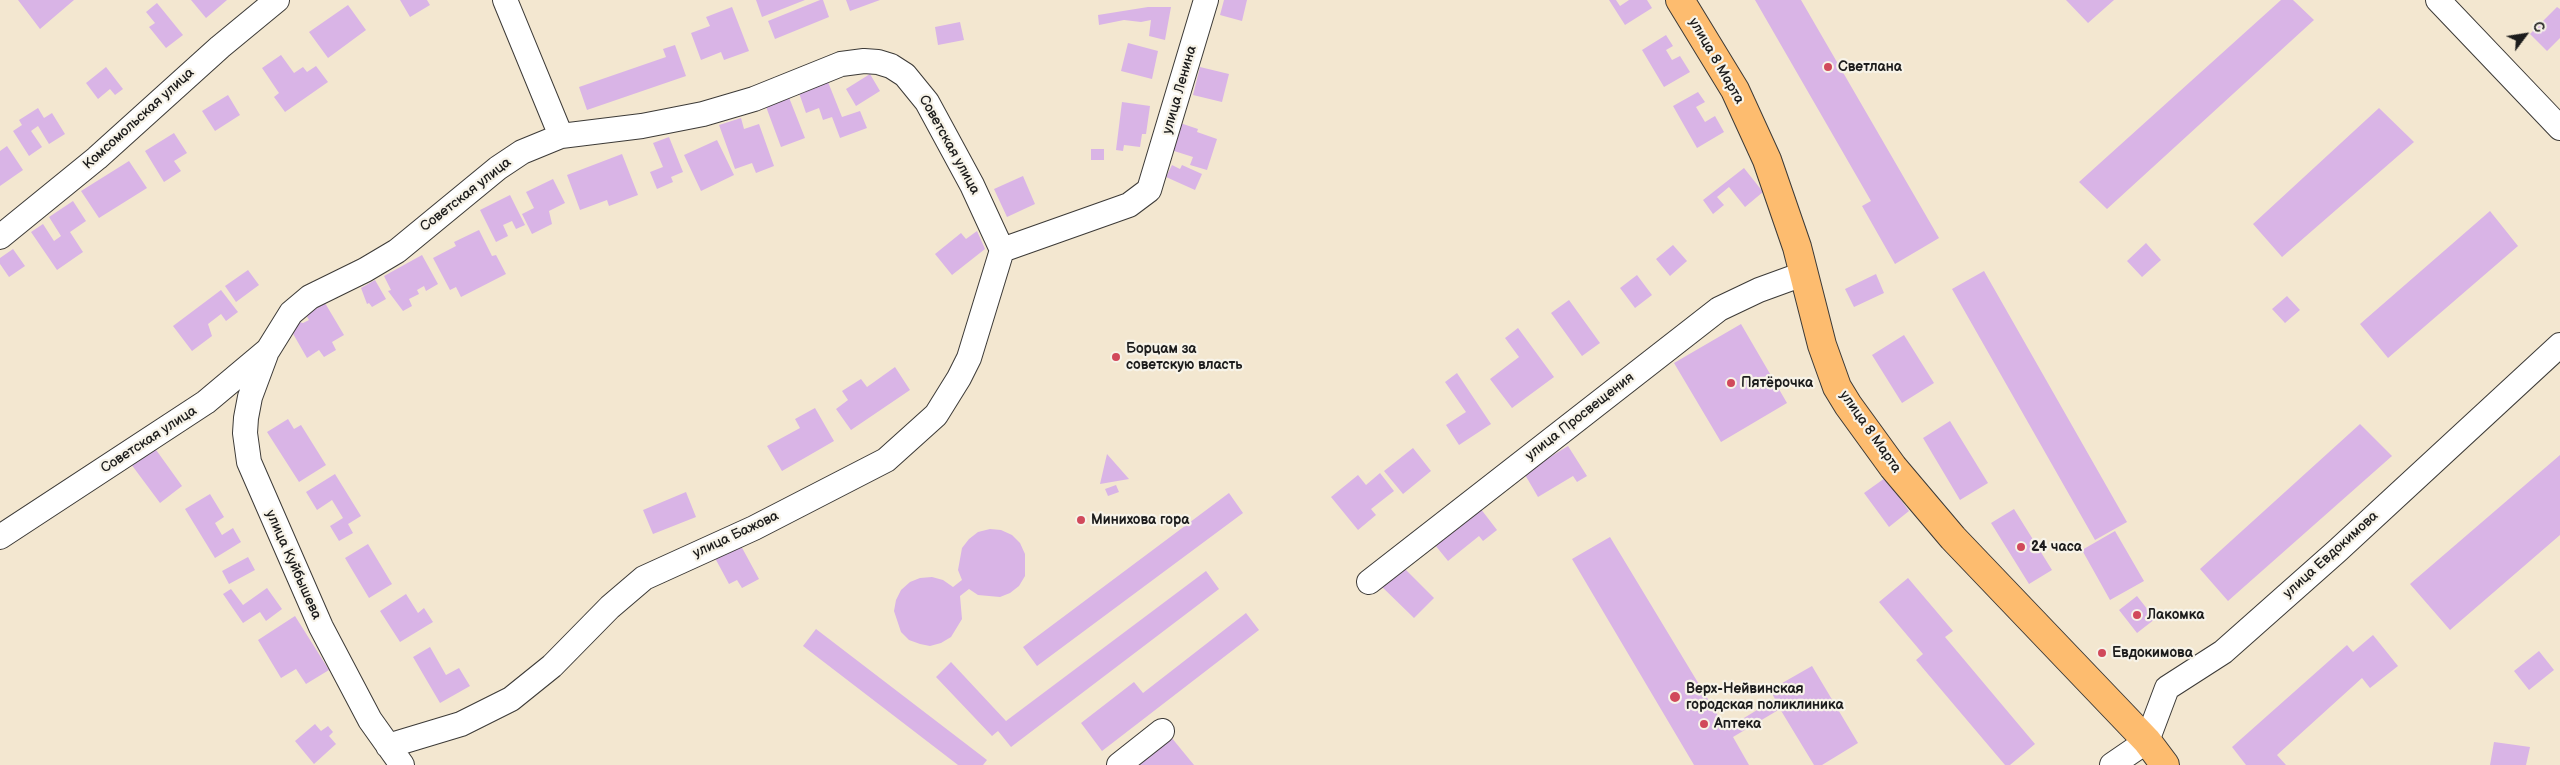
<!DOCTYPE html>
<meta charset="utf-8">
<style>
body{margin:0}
#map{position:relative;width:2560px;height:765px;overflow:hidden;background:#f3e7d0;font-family:"Balsamiq Sans",sans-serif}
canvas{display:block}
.north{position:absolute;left:2500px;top:10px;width:50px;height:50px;-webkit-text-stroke:4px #f7f3e8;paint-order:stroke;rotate:59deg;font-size:14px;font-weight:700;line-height:20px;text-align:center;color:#1c1c1c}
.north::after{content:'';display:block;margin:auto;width:18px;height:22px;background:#1c1c1c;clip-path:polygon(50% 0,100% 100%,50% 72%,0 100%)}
</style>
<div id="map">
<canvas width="2560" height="765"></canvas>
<div class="north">С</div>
</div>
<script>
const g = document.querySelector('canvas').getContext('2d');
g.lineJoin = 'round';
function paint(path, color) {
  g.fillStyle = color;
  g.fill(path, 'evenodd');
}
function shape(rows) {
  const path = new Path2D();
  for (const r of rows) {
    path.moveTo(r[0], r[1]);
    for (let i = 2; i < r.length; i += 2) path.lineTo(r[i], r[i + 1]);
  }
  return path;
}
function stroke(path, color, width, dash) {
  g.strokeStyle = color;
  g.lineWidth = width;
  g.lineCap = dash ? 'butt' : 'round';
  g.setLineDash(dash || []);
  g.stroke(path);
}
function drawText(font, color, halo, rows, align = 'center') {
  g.font = font + ' "Balsamiq Sans",sans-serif';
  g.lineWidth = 4.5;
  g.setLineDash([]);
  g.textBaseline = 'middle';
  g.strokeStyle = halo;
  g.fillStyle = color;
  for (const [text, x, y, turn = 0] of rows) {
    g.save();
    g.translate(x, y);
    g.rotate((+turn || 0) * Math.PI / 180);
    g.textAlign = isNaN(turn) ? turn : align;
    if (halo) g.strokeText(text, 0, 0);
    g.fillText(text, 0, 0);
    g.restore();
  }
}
paint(shape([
 [18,0,74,0,40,29],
 [191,0,227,0,206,18],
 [400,0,427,0,430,5,410,17],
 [756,0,805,0,762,17],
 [820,0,823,0,829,17,775,39,768,21],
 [846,0,880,0,850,11],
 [1224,0,1247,0,1242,21,1220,15],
 [1609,0,1616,0,1620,6,1629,0,1647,0,1652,8,1625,25],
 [1755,0,1801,0,1939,238,1895,264,1862,206,1871,201],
 [2066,0,2114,0,2088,23],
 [2281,0,2293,0,2314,20,2107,209,2079,182],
 [157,3,183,35,166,48,149,27,155,23,146,12],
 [348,5,366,30,328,58,309,32],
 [732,7,749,51,724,60,721,52,701,60,691,33,710,26,706,17],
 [1148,7,1171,7,1165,40,1149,36,1151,20,1141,22,1124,20,1099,25,1098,15],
 [2557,7,2560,9,2560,38,2547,51,2530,34],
 [960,22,964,40,938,45,935,27],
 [1666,35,1673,46,1666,50,1672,60,1680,56,1690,72,1664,87,1642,50],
 [1128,43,1158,51,1152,79,1121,71],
 [675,45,686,76,587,110,579,87,666,57,663,49],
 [281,55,294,73,303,67,307,72,316,66,328,82,285,112,274,97,279,93,262,68],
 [106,67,123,89,115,95,110,89,98,99,86,83],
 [1200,67,1229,74,1222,102,1193,95],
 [870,74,880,91,856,106,846,89],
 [828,82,842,117,860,111,867,128,840,138,832,117,823,120,819,108,806,113,799,93],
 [1698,92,1705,102,1696,107,1705,122,1715,116,1724,132,1697,148,1673,106],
 [228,95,240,115,215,131,202,111],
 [788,95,805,138,781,147,765,104],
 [1122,102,1150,106,1146,134,1142,134,1140,147,1124,145,1123,151,1116,150],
 [38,108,44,118,52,113,65,134,49,144,38,126,31,131,42,147,29,156,13,131,22,125,19,120],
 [2379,108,2414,142,2282,257,2253,224],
 [741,118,744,129,759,124,774,166,756,173,752,163,735,169,719,125],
 [1180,123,1198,129,1197,132,1217,139,1207,170,1190,165,1193,157,1171,150],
 [174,133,187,153,174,161,181,171,164,182,145,151],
 [669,137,683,172,671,177,673,182,657,189,650,172,663,167,653,143],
 [717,140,734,175,701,191,684,155],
 [7,146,23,170,0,186,0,151],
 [1091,149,1104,149,1104,160,1091,160],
 [622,154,638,195,609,206,607,200,580,210,567,175],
 [129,161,147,188,99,218,81,191],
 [1172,165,1180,169,1182,165,1202,174,1195,190,1166,177],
 [1744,168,1763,192,1745,207,1729,187,1717,197,1724,205,1713,214,1703,200],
 [1023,176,1035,204,1007,217,994,189],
 [553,179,565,203,549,211,552,224,532,234,522,214,534,208,526,192],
 [510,195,525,225,516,229,512,221,503,225,508,236,496,242,480,210],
 [73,201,86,221,70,232,83,252,57,270,31,232,43,224,54,241,61,236,49,217],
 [2490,211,2518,246,2388,358,2360,324],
 [479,230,492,256,496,255,506,274,461,297,456,287,450,290,433,258,456,246,454,242],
 [977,231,985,249,952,275,935,254,961,233,966,239],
 [2146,243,2161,260,2142,277,2127,261],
 [1673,245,1687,261,1670,276,1656,259],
 [13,249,25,266,9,277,0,264,0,258],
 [422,255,438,284,426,291,424,286,417,290,419,294,409,299,412,306,403,311,388,291,391,290,384,276],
 [248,270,259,285,236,302,225,286],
 [1984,271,2127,522,2095,540,1952,289],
 [1876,274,1884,293,1854,307,1845,289],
 [1637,275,1652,295,1635,308,1620,288],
 [375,280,386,299,372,307,369,303,367,304,361,288],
 [221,290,238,312,226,321,221,314,208,324,212,336,192,351,173,326],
 [2287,296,2300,310,2285,323,2272,309],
 [1569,300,1600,343,1582,356,1551,313],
 [325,303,344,335,332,342,336,350,324,357,319,350,307,358,292,332,299,322,303,323,309,320,306,315],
 [1741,324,1787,403,1721,442,1674,363],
 [1518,328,1554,377,1512,408,1490,379,1519,357,1505,338],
 [1904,335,1934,383,1902,403,1872,355],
 [895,367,910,390,851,430,836,409,848,400,842,391,861,379,867,387],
 [1457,373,1491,424,1459,445,1446,425,1466,412,1445,382],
 [815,408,834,441,782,471,767,446,800,428,795,419],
 [288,419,294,429,301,425,326,465,299,482,267,432],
 [1950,421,1988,483,1960,500,1923,438],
 [2360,424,2392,456,2228,601,2200,569],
 [1568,446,1587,476,1577,482,1573,476,1538,497,1524,473],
 [154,447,182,486,160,503,131,464],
 [1413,448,1431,471,1403,494,1384,471],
 [1107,454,1129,479,1100,484],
 [2560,455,2560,535,2450,630,2410,584],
 [1380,473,1394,491,1371,509,1376,515,1358,530,1331,497,1358,475,1366,485],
 [335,474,361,516,348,524,353,533,339,541,330,526,343,518,332,500,317,510,306,492],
 [1885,478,1909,511,1889,527,1864,493],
 [1116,485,1119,492,1108,496,1105,489],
 [686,492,696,517,653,534,643,510],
 [1229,493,1243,513,1037,666,1023,647],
 [210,494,224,517,215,523,222,535,233,528,241,542,215,558,185,509],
 [1477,504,1497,530,1483,541,1479,536,1448,561,1431,540],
 [2014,509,2052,570,2029,584,1991,523],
 [990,529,1001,530,1012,535,1020,543,1025,554,1025,576,1019,586,1010,593,1000,597,978,595,969,589,960,596,962,619,951,637,941,643,930,646,920,644,909,640,901,632,894,611,896,600,901,590,910,582,920,578,932,577,943,580,953,587,962,580,958,570,962,548,969,539,978,532],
 [2115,531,2144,581,2110,600,2082,550],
 [1610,537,1726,729,1775,699,1770,690,1812,666,1858,743,1822,765,1814,765,1780,709,1733,737,1749,765,1694,765,1572,559],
 [368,544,392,584,369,598,345,558],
 [740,544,759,579,742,588,737,580,729,584,715,558],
 [248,557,255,570,229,584,222,571],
 [1398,562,1434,598,1414,618,1378,583],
 [1206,571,1219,589,1011,747,998,731,992,736,936,677,951,662,1006,721],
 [1908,578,1953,631,1945,637,2035,744,2010,765,2005,765,1916,660,1923,654,1879,602],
 [267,588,282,609,266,621,260,612,243,623,223,594,231,589,243,605],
 [406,594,418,613,424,608,433,622,400,642,380,611],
 [2137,596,2155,619,2137,633,2119,610],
 [1246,613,1259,630,1102,751,1081,723,1134,682,1143,693],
 [295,616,329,670,306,684,296,669,281,678,258,640],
 [816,629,987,760,983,765,958,765,803,646],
 [2373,635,2398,666,2370,688,2362,678,2277,755,2286,765,2246,765,2232,747,2347,645,2353,652],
 [430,647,446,675,459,668,470,686,440,703,413,657],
 [2539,651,2554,670,2529,690,2514,671],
 [315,724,321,731,328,726,333,732,329,736,336,744,314,764,295,741],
 [1171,737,1194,765,1140,765,1139,764],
 [2494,742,2530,747,2526,765,2490,765]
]), '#d9b4e6');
const street = shape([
 [505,0,561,136],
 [2438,0,2560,128],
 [0,237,97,158,220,47,277,0],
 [1002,250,1129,205,1149,190,1206,0],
 [266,354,250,397,246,418,245,433,249,462,321,627,370,720,402,765],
 [0,537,206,402,268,350,291,313,310,297,365,270,397,251,498,168,522,152,561,136,642,126,703,114,754,99,841,64,864,61,878,62,891,66,905,75,927,102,972,185,1002,250],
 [1369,582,1719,309,1759,290,1803,274],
 [388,746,461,724,511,699,552,666,610,607,644,578,754,528,886,460,936,415,959,378,969,358,1002,250],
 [1119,765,1162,731],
 [2112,765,2147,741,2167,688,2223,652,2337,551,2560,345]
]);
const primary = shape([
 [1680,0,1735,90,1767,160,1797,247,1822,345,1837,387,1848,405,1893,467,1953,538,2147,741,2165,765]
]);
stroke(street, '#3c3a37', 26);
stroke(primary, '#3c3a37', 30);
stroke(street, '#fff', 24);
stroke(primary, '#fdbc6f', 28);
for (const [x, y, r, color] of [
 [1828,67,5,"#d1495b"],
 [1116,357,5,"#d1495b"],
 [1731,383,5,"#d1495b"],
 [1081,520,5,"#d1495b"],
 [2021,547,5,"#d1495b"],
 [2137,615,5,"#d1495b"],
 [2102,653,5,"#d1495b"],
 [1675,697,6,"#d1495b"],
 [1704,724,5,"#d1495b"]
]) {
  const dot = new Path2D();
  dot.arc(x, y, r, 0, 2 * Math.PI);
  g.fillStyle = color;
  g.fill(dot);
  stroke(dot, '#f7f3e8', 2);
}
drawText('14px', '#1c1c1c', '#f7f3e8', [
 ["улица 8 Марта",1716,61,60],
 ["улица Ленина",1180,90,-74],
 ["Комсомольская улица",139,119,-42],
 ["Советская улица",949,145,61],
 ["Советская улица",466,195,-38],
 ["улица Просвещения",1580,417,-38],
 ["улица 8 Марта",1870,432,55],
 ["Советская улица",149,440,-33],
 ["улица Бажова",736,535,-25],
 ["улица Евдокимова",2331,555,-42],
 ["улица Куйбышева",293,565,66]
]);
drawText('bold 14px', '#1c1c1c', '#f7f3e8', [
 ["Светлана",1838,67],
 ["Борцам за",1126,349],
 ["советскую власть",1126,365],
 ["Пятёрочка",1741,383],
 ["Минихова гора",1091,520],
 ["24 часа",2031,547],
 ["Лакомка",2147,615],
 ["Евдокимова",2112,653],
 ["Верх-Нейвинская",1686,689],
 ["городская поликлиника",1686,705],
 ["Аптека",1714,724]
], 'left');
</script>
